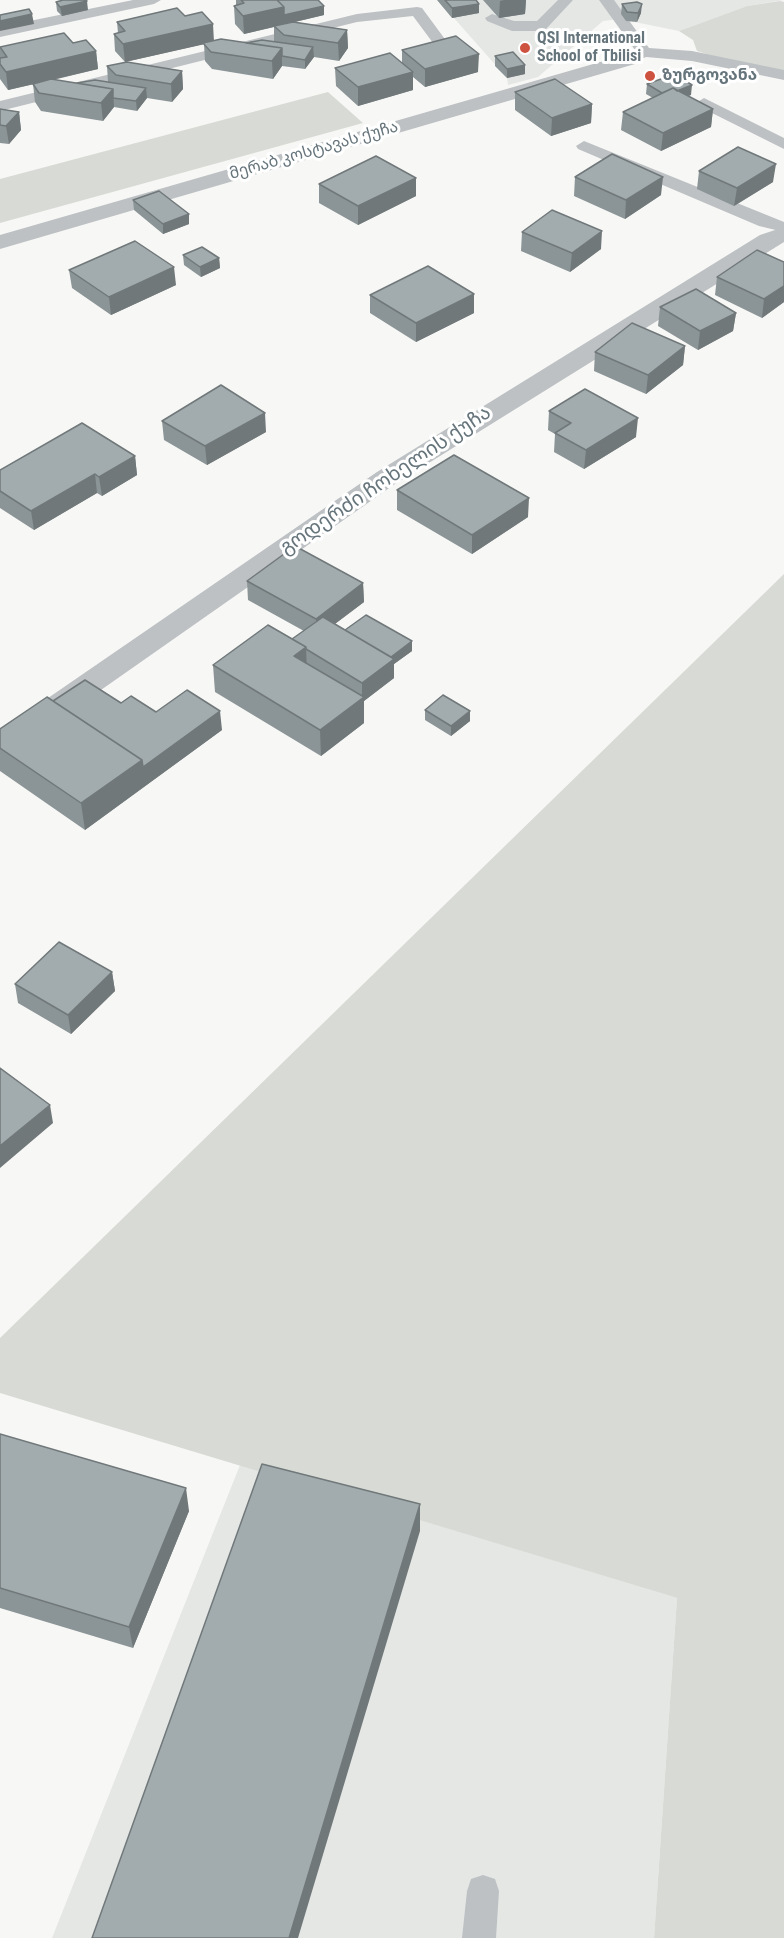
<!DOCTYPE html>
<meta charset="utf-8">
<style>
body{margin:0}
canvas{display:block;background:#f7f7f5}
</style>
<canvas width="784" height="1938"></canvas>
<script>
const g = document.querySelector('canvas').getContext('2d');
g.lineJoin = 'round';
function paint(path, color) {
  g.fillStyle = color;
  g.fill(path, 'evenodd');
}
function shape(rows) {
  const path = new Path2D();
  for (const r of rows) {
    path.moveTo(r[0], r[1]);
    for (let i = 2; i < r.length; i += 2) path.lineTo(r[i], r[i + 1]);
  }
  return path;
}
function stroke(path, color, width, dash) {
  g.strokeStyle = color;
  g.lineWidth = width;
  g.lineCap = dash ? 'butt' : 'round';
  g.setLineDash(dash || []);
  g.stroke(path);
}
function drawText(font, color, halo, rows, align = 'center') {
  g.font = font + ' "Roboto Condensed","Noto Sans Georgian",sans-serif';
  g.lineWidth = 6;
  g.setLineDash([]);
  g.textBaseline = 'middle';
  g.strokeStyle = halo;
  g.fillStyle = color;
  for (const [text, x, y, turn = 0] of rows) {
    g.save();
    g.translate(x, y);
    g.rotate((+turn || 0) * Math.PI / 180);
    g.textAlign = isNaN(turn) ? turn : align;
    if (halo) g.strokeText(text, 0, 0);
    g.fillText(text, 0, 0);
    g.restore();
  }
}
paint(shape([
 [438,0,784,0,747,6,679,31,620,19,603,21,538,77,508,85,507,78],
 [240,1465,677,1598,654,1938,52,1938]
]), '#e5e7e5');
paint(shape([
 [780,1,784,2,784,73,737,64,697,51,693,40,679,31,747,6],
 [328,92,363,123,0,223,0,179],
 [784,574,784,1938,654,1938,677,1598,0,1393,0,1338]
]), '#d8dbd5');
paint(shape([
 [133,0,161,0,154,4,0,37,0,27,133,0],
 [558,0,573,0,546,29,541,31,512,31,487,21,485,18,492,14,514,21,537,21,558,0],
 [599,0,614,0,649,48,692,51,784,70,784,80,692,61,646,57,632,63,627,61,624,58,627,55,635,50,599,0],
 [417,7,422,8,450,46,453,49,450,52,426,60,421,58,418,55,421,52,436,47,413,16,357,22,0,111,0,101,357,14,417,7],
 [704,98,784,138,784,149,698,106,696,103,704,98],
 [584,141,784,222,784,232,759,226,578,149,576,146,584,141],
 [483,1875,495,1879,499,1891,496,1938,462,1938,467,1891,471,1879,483,1875]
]), '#bdc1c4');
paint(shape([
 [628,54,635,56,639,60,635,64,0,249,0,235,628,54],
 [784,227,784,242,395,484,11,753,0,756,0,731,377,472,760,235,784,227]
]), '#bdc1c4');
paint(shape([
 [236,0,318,0,324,6,324,15,295,22,347,30,348,48,339,61,314,57,305,69,282,66,273,79,212,69,205,61,204,44,125,62,115,51,114,34,118,33,117,22,185,16,214,40,246,43,274,41,274,27,244,34,235,24,234,6,236,5],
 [437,0,476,0,479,4,479,13,452,18],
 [483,0,526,0,525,14,499,18],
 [56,2,88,10,62,16,57,11],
 [622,4,641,13,637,22,626,21,621,14],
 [73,43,96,51,98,69,53,80,77,83,108,82,107,66,182,71,183,89,172,102,147,98,137,111,114,107,103,121,41,111,35,102,33,84,39,83,8,90,0,79,0,47],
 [402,50,478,72,425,87,413,77,413,90,358,106,336,86,335,68,402,63],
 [495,56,525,65,525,74,507,78,495,66],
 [647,84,691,95,687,96,713,109,711,127,661,151,621,130,623,112,653,98,646,94],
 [515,92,592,104,591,123,551,136,515,110],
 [0,109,19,112,21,130,9,144,0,143],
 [699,171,773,182,734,206,697,189],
 [575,177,661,195,625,219,574,196],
 [416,178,416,196,358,225,319,203,319,184],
 [133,200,189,214,189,224,163,234,134,210],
 [522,232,601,249,570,272,521,251],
 [183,255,219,258,220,268,201,277,184,265],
 [784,262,784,302,762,318,715,295,717,277],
 [69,270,176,285,111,315,72,288],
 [474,294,474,313,416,342,370,313,370,295],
 [660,307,736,313,733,331,698,350,658,326],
 [685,346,683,365,646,394,594,371,595,352],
 [549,411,636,437,584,469,554,452,555,434,548,430],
 [162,421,266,432,207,465,164,440],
 [135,456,137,475,102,496,97,493,34,530,0,508,0,470],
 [397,490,528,517,472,554,397,510],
 [247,581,363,583,364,602,335,624,345,630,412,651,394,664,394,678,364,701,364,723,321,756,215,692,213,665,292,639,304,631,248,600],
 [53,701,121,703,222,730,85,830,0,771,0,729],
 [425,710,470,711,470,721,451,736,425,720],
 [112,972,115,991,71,1034,18,1003,15,984],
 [0,1434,189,1511,133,1648,0,1608]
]), '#8b9496');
paint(shape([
 [504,0,526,0,525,14,499,18,500,1],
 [87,1,88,10,62,16,60,7],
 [479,4,479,13,452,18,452,8],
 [642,4,641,13,637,22,638,13],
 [324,6,324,15,244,34,243,16,284,7],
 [32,14,34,24,0,31,0,21],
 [213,24,214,42,125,62,123,44],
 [347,30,348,48,339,61,338,43],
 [313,47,314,57,305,69,305,60],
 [282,48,282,66,273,79,272,61],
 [96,51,98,69,8,90,6,72],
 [479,54,478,72,425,87,425,69],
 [525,65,525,74,507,78,507,69],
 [182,71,183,89,172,102,171,84],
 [413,72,413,90,358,106,358,87],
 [692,85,691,95,664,105,665,95],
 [146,88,147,98,137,111,136,101],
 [113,89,114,107,103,121,101,103],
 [592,104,591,123,551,136,552,118],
 [713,109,711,127,661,151,663,133],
 [19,112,21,130,9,144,6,126],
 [776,164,773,182,734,206,737,188],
 [663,177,661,195,625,219,626,200],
 [416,178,416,196,358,225,358,206],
 [189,214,189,224,163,234,163,224],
 [602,231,601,249,570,272,572,253],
 [219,258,220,268,201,277,200,267],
 [174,267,176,285,111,315,109,297],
 [784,286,784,302,762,318,764,299],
 [474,294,474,313,416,342,416,323],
 [736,313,733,331,698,350,700,331],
 [685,346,683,365,646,394,648,375],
 [265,413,266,432,207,465,205,446],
 [638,418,636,437,584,469,586,450],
 [135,456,137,475,102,496,99,477],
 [95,474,97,493,34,530,31,511],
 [529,498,528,517,472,554,472,535],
 [363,583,364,602,316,638,316,619],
 [412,641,412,651,394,664,394,678,364,701,364,723,321,756,320,730,362,698,362,683,389,658],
 [306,647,307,674,294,656],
 [220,711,222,730,85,830,81,803,142,760],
 [470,711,470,721,451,736,451,726],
 [112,972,115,991,71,1034,68,1015],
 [50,1105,53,1123,0,1168,0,1146],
 [186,1488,189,1511,133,1648,129,1627],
 [420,1504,420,1531,298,1938,289,1938]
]), '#71787a');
const building = shape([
 [63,0,86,0,87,1,60,7,56,2,63,0],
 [241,0,277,0,284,7,243,16,234,6,244,3,241,0],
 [277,0,318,0,324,6,284,15,284,7,277,0],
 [445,0,476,0,479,4,452,8,445,0],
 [637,2,642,4,638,13,627,12,622,4,637,2],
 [177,8,185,16,202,12,213,24,123,44,114,34,125,31,117,22,177,8],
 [29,9,32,14,0,21,0,15,29,9],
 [293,22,347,30,338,43,284,35,274,26,293,22],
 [64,33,73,43,86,40,96,51,6,72,0,64,0,58,7,57,0,47,64,33],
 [456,36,479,54,425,69,402,50,456,36],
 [221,39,282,48,272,61,211,52,203,43,221,39],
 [262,40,313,47,305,60,282,56,282,48,246,43,262,40],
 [513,52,525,65,507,69,495,56,513,52],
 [390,53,413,72,358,87,335,68,390,53],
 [127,62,182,71,171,84,116,75,107,66,127,62],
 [675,74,692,85,677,91,673,88,662,93,647,84,675,74],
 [51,79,113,89,101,103,39,93,33,84,51,79],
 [555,79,592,104,552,118,515,92,555,79],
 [95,80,146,88,136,101,113,98,113,89,77,83,95,80],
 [673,88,713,109,663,133,623,112,673,88],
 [0,109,19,112,6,126,0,125,0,109],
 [738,147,776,164,737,188,699,171,738,147],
 [612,154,663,177,626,200,575,177,612,154],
 [376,156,416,178,358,206,319,184,376,156],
 [159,191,189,214,163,224,133,200,159,191],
 [552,210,602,231,572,253,522,232,552,210],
 [135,241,174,267,109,297,69,270,135,241],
 [202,247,219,258,200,267,183,255,202,247],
 [757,250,784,262,784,286,764,299,717,277,757,250],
 [428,266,474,294,416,323,370,295,428,266],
 [696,289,736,313,700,331,660,307,696,289],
 [632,323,685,346,648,375,595,352,632,323],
 [221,385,265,413,205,446,162,421,221,385],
 [585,389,638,418,586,450,555,433,571,423,549,411,585,389],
 [82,423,135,456,99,477,95,474,31,511,0,491,0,470,82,423],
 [454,455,529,498,472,535,397,490,454,455],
 [295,546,363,583,316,619,247,581,295,546],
 [366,615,412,641,391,657,345,630,366,615],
 [323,617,394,659,362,683,306,649,306,647,292,639,323,617],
 [268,625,306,647,294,656,364,697,320,730,213,665,268,625],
 [85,680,121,703,131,696,156,712,187,690,220,711,143,767,142,760,53,701,85,680],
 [443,695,470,711,451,726,425,710,443,695],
 [47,697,142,760,81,803,0,748,0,729,47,697],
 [59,942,112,972,68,1015,15,984,59,942],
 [0,1068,50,1105,0,1146,0,1068],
 [0,1434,186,1488,129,1627,0,1588,0,1434],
 [262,1464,420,1504,289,1938,92,1938,262,1464]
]);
paint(building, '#a2acaf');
stroke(building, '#71787a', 1.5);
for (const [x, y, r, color] of [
 [525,48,6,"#cd523f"],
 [650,76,6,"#cd523f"]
]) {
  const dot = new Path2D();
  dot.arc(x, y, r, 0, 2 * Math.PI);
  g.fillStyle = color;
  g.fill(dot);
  stroke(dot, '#fff', 2);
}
drawText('bold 16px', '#66757c', '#fff', [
 ["QSI International",537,39],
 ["School of Tbilisi",537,57],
 ["ზურგოვანა",662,76]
], 'left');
drawText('16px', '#66757c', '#fff', [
 ["მერაბ კოსტავას ქუჩა",314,151,-16]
]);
drawText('20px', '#66757c', '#fff', [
 ["გოდერძი ჩოხელის ქუჩა",386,481,-34]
]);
</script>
